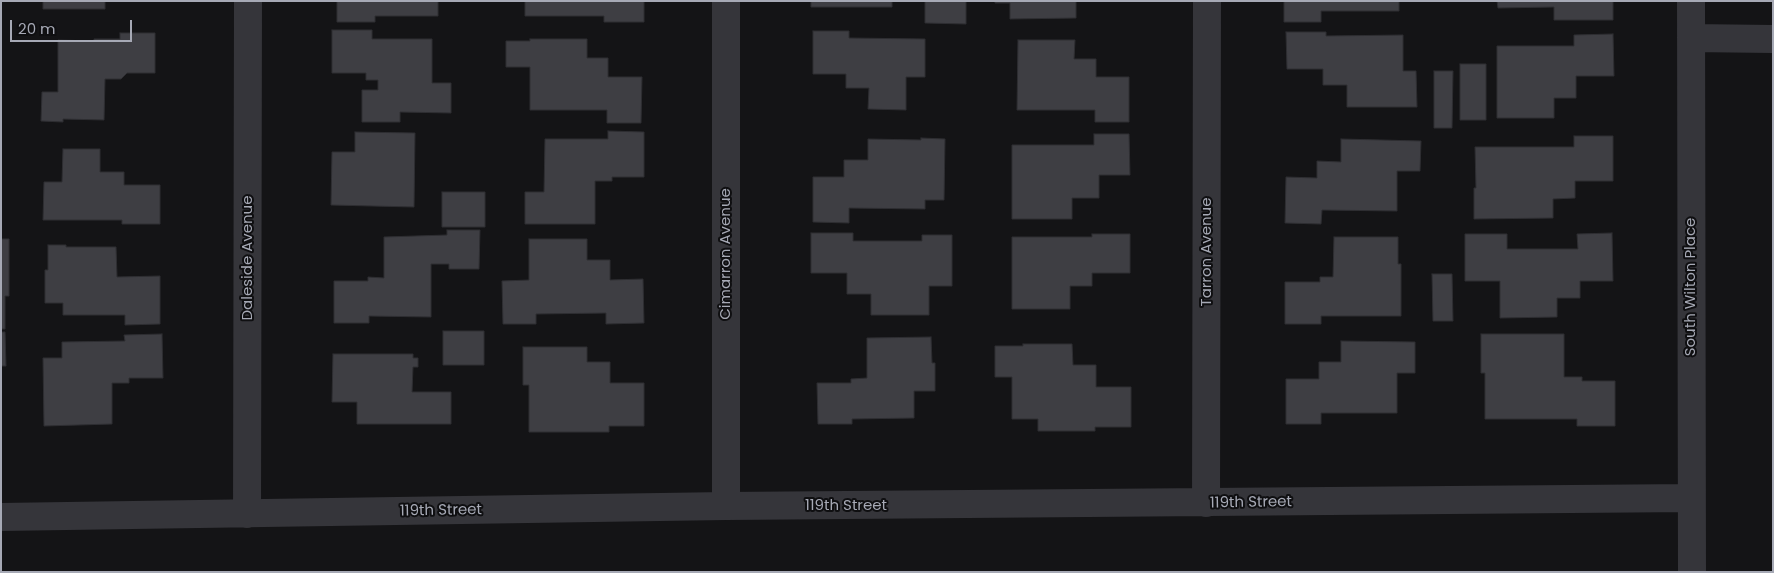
<!DOCTYPE html>
<style>
body{margin:0}
#map{position:relative;width:1774px;height:573px;overflow:hidden;background:#141416;font-family:Poppins,sans-serif}
canvas{display:block}
.frame{position:absolute;inset:0;border:2px solid #a6a9b5;pointer-events:none}
.scale{position:absolute;left:10px;top:20px;width:122px;height:22px;box-sizing:border-box;border:2px solid #a6a9b5;border-top:0;padding-left:6px;font-size:15px;line-height:18px;white-space:nowrap;color:#a6a9b5;-webkit-text-stroke:4px #0f0f11;paint-order:stroke}
</style>
<div id="map">
<canvas width="1774" height="573"></canvas>
<div class="frame"></div>
<div class="scale">20 m</div>
</div>
<script>
const g = document.querySelector('canvas').getContext('2d');
g.lineJoin = 'round';
function paint(path, color) {
  g.fillStyle = color;
  g.fill(path, 'evenodd');
}
function shape(rows) {
  const path = new Path2D();
  for (const r of rows) {
    path.moveTo(r[0], r[1]);
    for (let i = 2; i < r.length; i += 2) path.lineTo(r[i], r[i + 1]);
  }
  return path;
}
function stroke(path, color, width, dash) {
  g.strokeStyle = color;
  g.lineWidth = width;
  g.lineCap = dash ? 'butt' : 'round';
  g.setLineDash(dash || []);
  g.stroke(path);
}
function drawText(font, color, halo, rows, align = 'center') {
  g.font = font + ' Poppins,sans-serif';
  g.lineWidth = 4;
  g.setLineDash([]);
  g.textBaseline = 'middle';
  g.strokeStyle = halo;
  g.fillStyle = color;
  for (const [text, x, y, turn = 0] of rows) {
    g.save();
    g.translate(x, y);
    g.rotate((+turn || 0) * Math.PI / 180);
    g.textAlign = isNaN(turn) ? turn : align;
    if (halo) g.strokeText(text, 0, 0);
    g.fillText(text, 0, 0);
    g.restore();
  }
}
const building = shape([
 [43,1,105,1,105,9,43,9,43,1],
 [337,1,438,1,438,16,375,16,375,22,337,22,337,1],
 [525,1,644,1,644,22,604,22,604,16,525,16,525,1],
 [811,1,892,1,892,7,811,7,811,1],
 [925,1,966,1,966,24,925,23,925,1],
 [995,1,1076,1,1076,18,1010,19,1010,3,995,3,995,1],
 [1284,1,1399,1,1399,11,1321,11,1321,22,1284,22,1284,1],
 [1497,1,1613,1,1613,20,1554,20,1554,7,1498,8,1497,1],
 [332,30,372,30,372,39,432,39,432,83,451,83,451,113,400,112,400,122,362,122,362,90,378,90,378,80,366,80,366,73,332,73,332,30],
 [813,31,849,31,849,38,925,39,925,77,906,77,906,110,868,109,869,88,846,88,846,74,813,74,813,31],
 [1286,32,1326,32,1326,36,1403,35,1403,71,1416,71,1417,107,1347,107,1347,85,1323,85,1323,69,1287,69,1286,32],
 [120,33,155,33,155,73,127,73,121,79,105,79,104,120,63,119,63,122,41,121,42,92,58,92,58,40,94,41,94,39,120,39,120,33],
 [1613,34,1614,76,1576,76,1576,98,1554,98,1554,118,1497,118,1497,46,1574,46,1574,35,1613,34],
 [530,39,587,39,587,58,608,58,608,77,642,77,641,123,607,123,607,110,530,110,530,67,506,67,506,41,530,41,530,39],
 [1018,40,1075,40,1074,59,1096,59,1096,77,1129,77,1129,122,1095,122,1095,110,1017,110,1018,40],
 [1460,64,1486,64,1486,120,1460,120,1460,64],
 [1434,71,1453,71,1452,128,1434,128,1434,71],
 [608,131,644,132,644,177,612,177,612,181,595,181,595,224,525,224,525,192,544,192,545,139,608,139,608,131],
 [355,132,415,133,414,207,331,205,332,152,355,152,355,132],
 [1094,134,1129,134,1130,175,1099,175,1099,198,1072,198,1072,219,1012,219,1012,145,1094,145,1094,134],
 [1574,136,1613,136,1613,181,1575,181,1575,198,1553,199,1553,218,1474,219,1474,188,1476,188,1475,147,1574,147,1574,136],
 [921,138,945,139,944,200,925,200,925,209,849,208,849,223,813,222,813,177,844,177,844,160,868,160,868,139,921,140,921,138],
 [1341,139,1421,141,1420,171,1397,171,1397,211,1322,210,1321,224,1285,223,1286,177,1317,178,1317,161,1341,162,1341,139],
 [63,149,100,149,100,172,124,172,124,185,160,185,160,224,122,224,122,220,43,220,44,182,62,182,63,149],
 [442,192,485,192,485,227,442,227,442,192],
 [447,230,480,230,479,269,449,269,449,264,431,264,431,317,369,316,369,323,334,323,334,281,368,281,368,277,384,278,384,237,447,235,447,230],
 [811,233,853,233,853,241,922,241,922,235,952,235,952,286,929,286,929,315,871,315,871,294,847,294,847,273,811,273,811,233],
 [1612,233,1613,281,1580,281,1580,298,1557,298,1557,317,1500,318,1500,281,1465,281,1465,234,1507,234,1507,249,1578,249,1577,234,1612,233],
 [1092,234,1130,234,1130,273,1092,273,1092,286,1070,286,1070,309,1012,309,1012,237,1092,237,1092,234],
 [1334,237,1398,237,1398,264,1401,264,1401,316,1321,316,1321,324,1285,324,1285,282,1320,282,1320,277,1333,277,1334,237],
 [1,239,9,239,9,296,5,296,5,329,1,329,1,239],
 [529,239,587,239,587,260,610,260,610,280,643,279,644,323,606,324,606,313,536,314,536,324,503,324,502,281,529,280,529,239],
 [48,245,66,245,66,247,116,247,117,277,160,276,160,324,125,325,125,315,63,315,63,303,45,303,45,270,48,270,48,245],
 [1432,274,1452,274,1453,321,1433,321,1432,274],
 [443,331,484,331,484,365,443,365,443,331],
 [1,332,5,332,6,366,1,366,1,332],
 [162,334,163,378,129,378,129,383,112,383,112,424,44,426,43,358,62,358,62,342,125,341,124,335,162,334],
 [1481,334,1564,334,1564,377,1582,377,1582,381,1615,381,1615,426,1577,426,1577,419,1485,419,1485,373,1481,373,1481,334],
 [931,337,932,363,935,363,935,391,914,391,914,418,852,419,852,424,818,424,817,383,851,383,851,379,867,378,867,338,931,337],
 [1341,341,1415,342,1415,373,1397,373,1397,413,1321,413,1321,424,1286,424,1286,379,1319,379,1319,362,1341,362,1341,341],
 [1023,344,1072,344,1073,365,1096,365,1096,387,1131,387,1131,427,1095,427,1095,431,1038,431,1038,419,1012,419,1012,377,995,377,995,346,1023,346,1023,344],
 [523,347,587,347,587,362,610,362,610,383,644,383,644,426,609,426,609,432,529,432,529,385,523,385,523,347],
 [333,354,413,354,413,358,418,358,418,367,413,367,412,392,451,392,451,424,357,424,357,402,332,402,333,354]
]);
paint(building, '#3e3e43');
stroke(building, '#2e2e32', 1);
stroke(shape([
 [1691,1,1692,572],
 [1691,38,1773,39],
 [1206,503,1207,1],
 [726,506,726,1],
 [247,514,248,1],
 [1,517,726,506,1691,498]
]), '#35353a', 28);
drawText('15px', '#a6a9b5', '#0f0f11', [
 ["Tarron Avenue",1207,252,-90],
 ["Cimarron Avenue",726,254,-90],
 ["Daleside Avenue",248,258,-90],
 ["South Wilton Place",1691,287,-90],
 ["119th Street",1251,503,-1],
 ["119th Street",846,506],
 ["119th Street",441,511,-1]
]);
</script>
